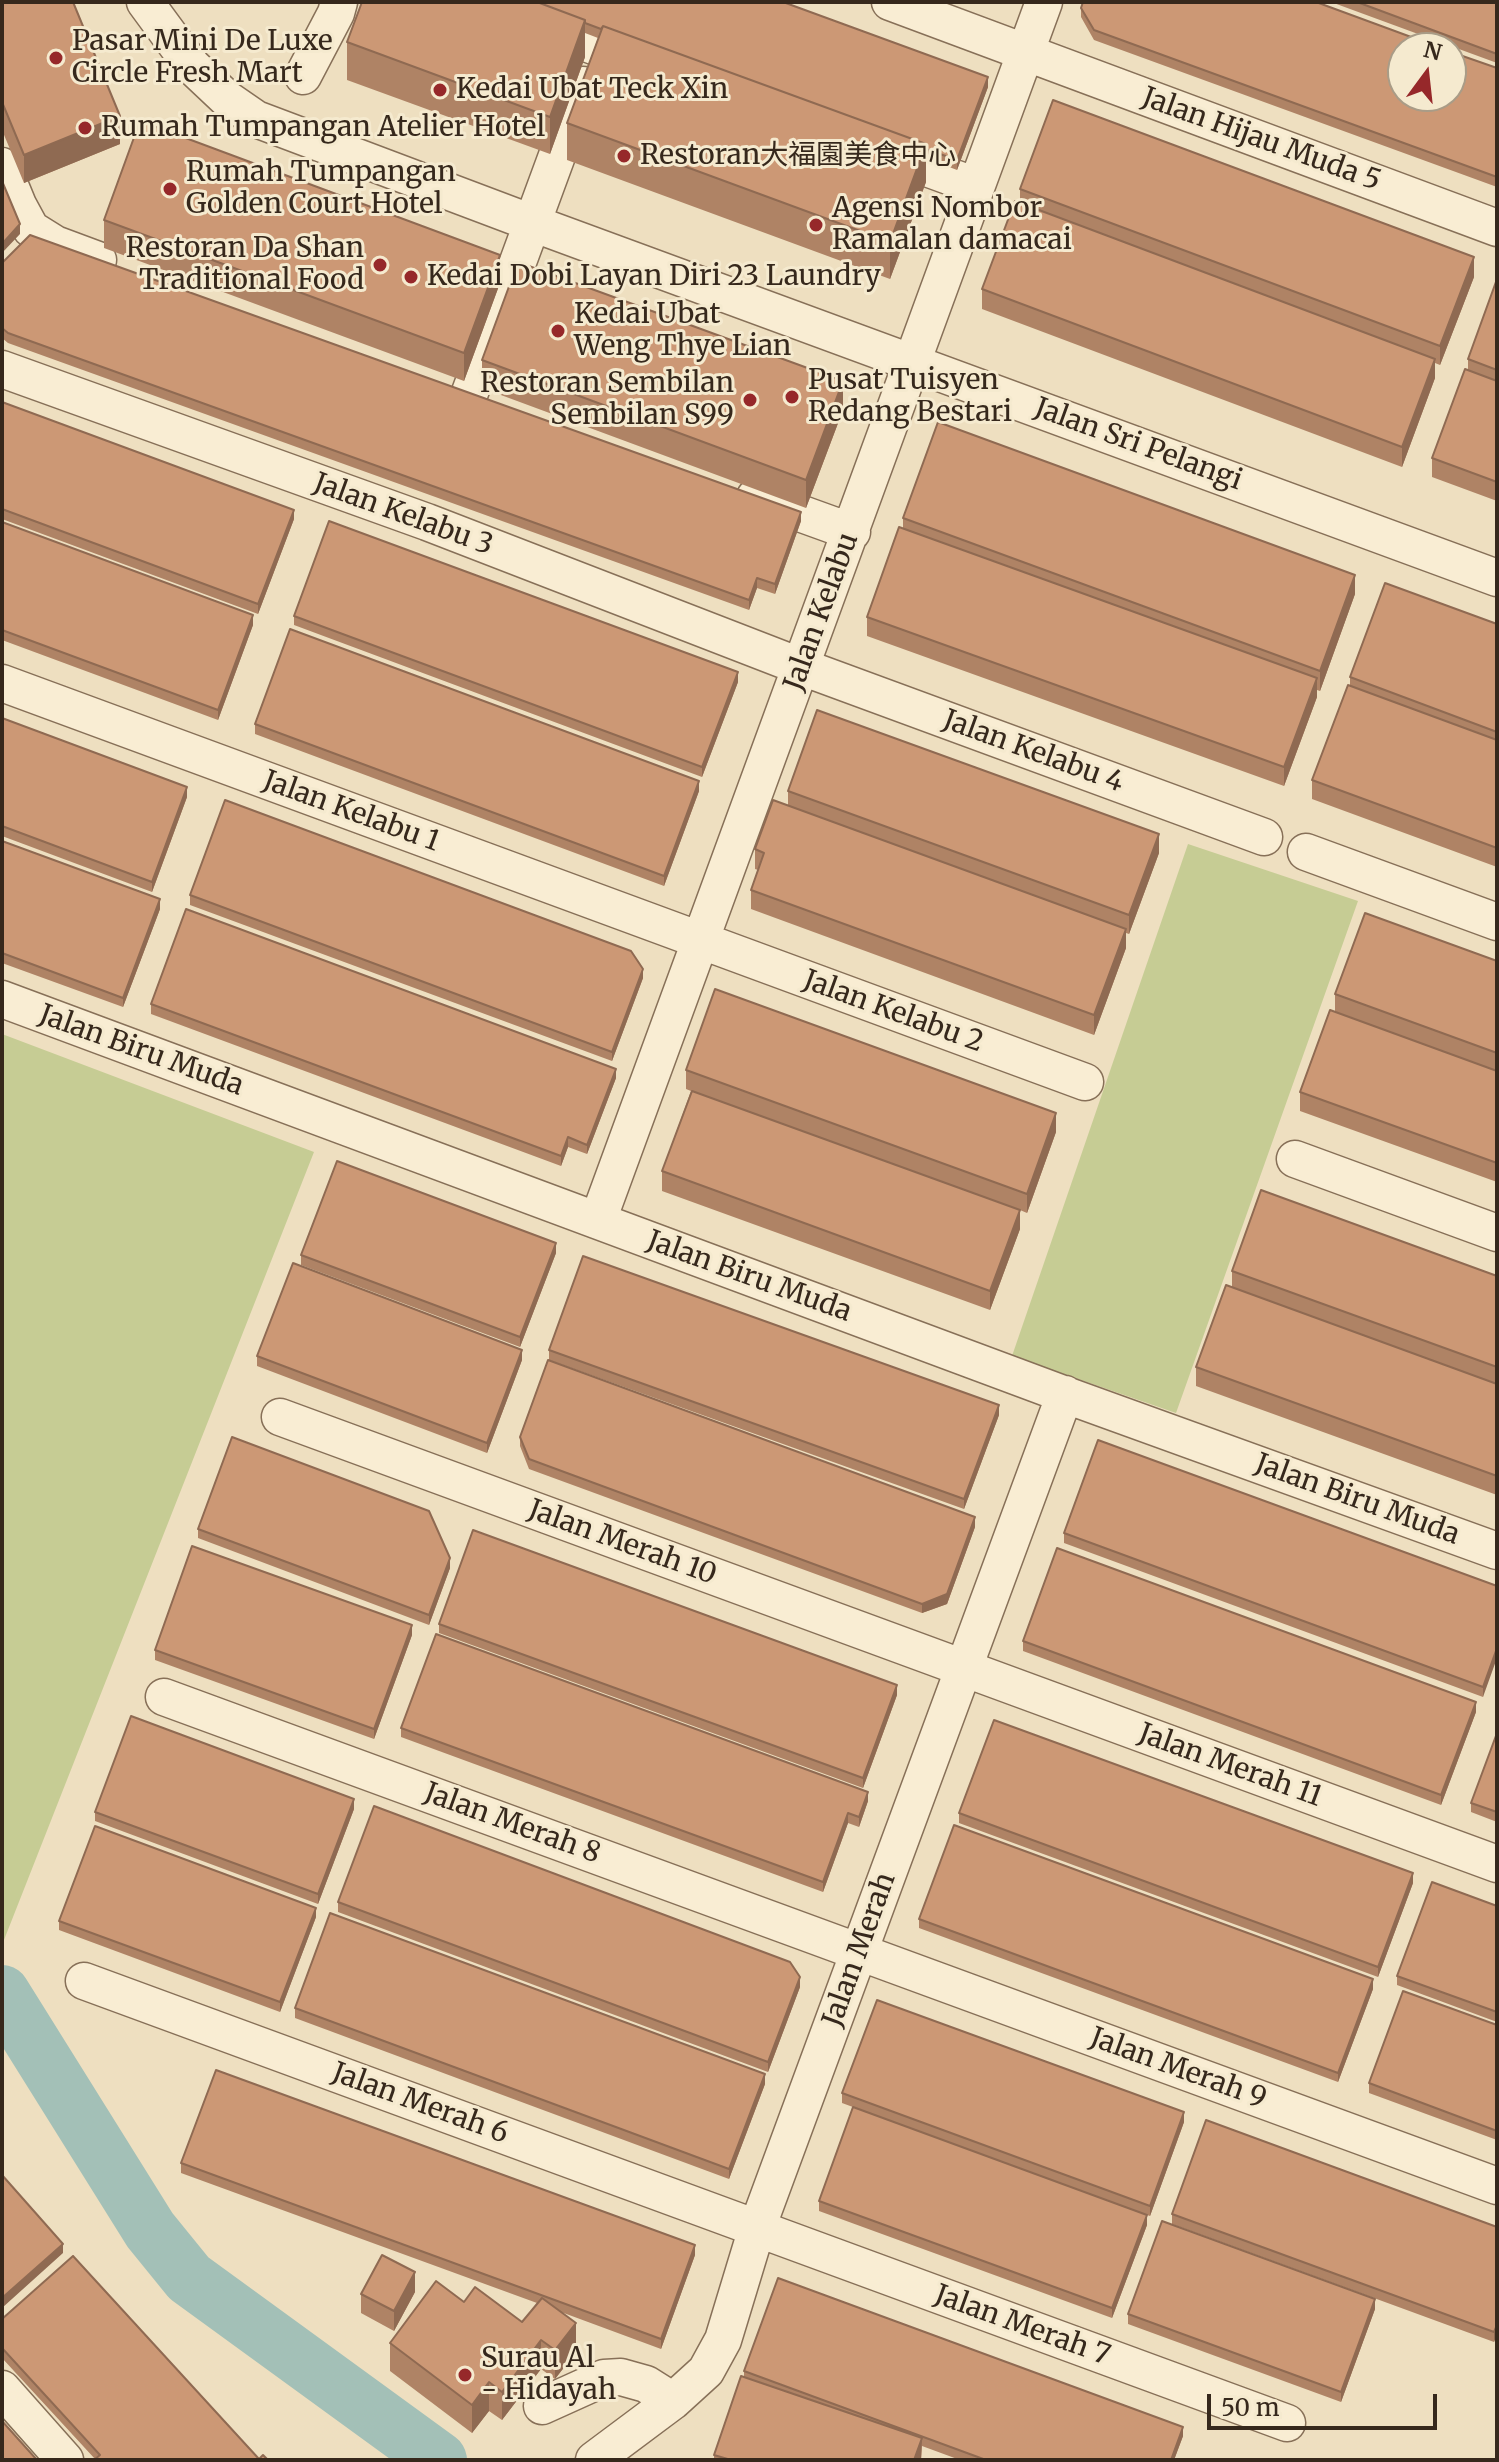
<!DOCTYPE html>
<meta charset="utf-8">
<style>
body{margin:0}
#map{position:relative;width:1499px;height:2462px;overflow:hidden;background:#eedfc0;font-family:Merriweather,serif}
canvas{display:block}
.frame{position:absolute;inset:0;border:4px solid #36281c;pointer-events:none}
.north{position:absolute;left:1387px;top:32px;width:80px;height:80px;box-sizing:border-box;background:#f5eacf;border:2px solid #a99c87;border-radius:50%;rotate:15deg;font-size:22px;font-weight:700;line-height:32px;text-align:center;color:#36281c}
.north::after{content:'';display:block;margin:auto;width:28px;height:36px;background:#96282a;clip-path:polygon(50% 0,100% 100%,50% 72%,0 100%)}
.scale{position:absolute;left:1207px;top:2394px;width:230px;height:36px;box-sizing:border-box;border:4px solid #36281c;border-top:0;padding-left:10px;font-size:24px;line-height:28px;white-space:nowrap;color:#36281c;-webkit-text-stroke:6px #f5eacf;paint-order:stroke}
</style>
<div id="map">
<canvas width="1499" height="2462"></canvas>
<div class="frame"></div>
<div class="north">N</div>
<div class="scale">50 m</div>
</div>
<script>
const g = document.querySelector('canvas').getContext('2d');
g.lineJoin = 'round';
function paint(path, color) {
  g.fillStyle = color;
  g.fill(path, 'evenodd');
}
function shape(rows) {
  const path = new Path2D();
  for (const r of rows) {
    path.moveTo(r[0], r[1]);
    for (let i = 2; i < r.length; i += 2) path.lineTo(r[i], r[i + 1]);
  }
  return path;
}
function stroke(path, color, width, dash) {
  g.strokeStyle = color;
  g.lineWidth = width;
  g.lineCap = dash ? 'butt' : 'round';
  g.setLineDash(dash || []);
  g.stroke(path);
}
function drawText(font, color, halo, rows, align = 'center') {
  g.font = font + ' Merriweather,"Noto Sans SC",serif';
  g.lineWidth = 6;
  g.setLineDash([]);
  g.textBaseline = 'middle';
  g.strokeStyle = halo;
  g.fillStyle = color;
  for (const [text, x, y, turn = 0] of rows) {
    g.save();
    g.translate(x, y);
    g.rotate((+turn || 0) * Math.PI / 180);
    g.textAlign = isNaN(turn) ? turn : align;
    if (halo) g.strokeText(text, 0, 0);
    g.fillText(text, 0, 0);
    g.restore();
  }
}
paint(shape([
 [1188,844,1358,901,1176,1413,1012,1356],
 [2,1034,314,1152,2,1945]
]), '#c6cc94');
stroke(shape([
 [2,1993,150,2230,189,2278,439,2460]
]), '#a3c0b7', 56);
const minor = shape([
 [145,2,192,66,227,99,256,119,532,223,1497,578],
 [474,2,640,63],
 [890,2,1497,228],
 [303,76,336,13,339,2],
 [880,151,976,186],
 [2,166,18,205,31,229,55,244,98,260],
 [2,369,427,522,802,667,1264,837],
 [469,395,583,85],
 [755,497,852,532],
 [2,683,1085,1082],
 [1306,852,1497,922],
 [2,999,1074,1398,1497,1551],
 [1295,1159,1497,1233],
 [598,1220,1044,2],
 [280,1417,1497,1864],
 [164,1697,1497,2186],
 [84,1981,1287,2423],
 [2,2389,65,2460],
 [542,2406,604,2378,621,2377,646,2384,673,2401],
 [594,2460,673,2401,706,2371,723,2340,757,2228,1065,1394]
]);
stroke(minor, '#877058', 39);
stroke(minor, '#f9edd3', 36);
paint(shape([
 [2,2,120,144,24,183,2,130],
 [783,2,988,87,957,170,926,158,926,182,890,279,567,160,567,123,598,38,585,33,585,57,550,154,347,80,347,42],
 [1331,2,1497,2,1497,63],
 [1081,8,1497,68,1497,187,1094,40,1081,17],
 [1020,189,1474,277,1440,365,1435,363,1435,378,1402,467,982,309,982,289,1020,203],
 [104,220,500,283,464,381,104,248],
 [2,263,801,521,775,594,757,588,749,610,8,343,2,338],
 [1497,279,1497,501,1432,477,1432,458,1468,370,1468,359],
 [482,360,843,410,806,508,482,388],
 [2,402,294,519,258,614,2,519],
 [903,518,1355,594,1320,691,1317,690,1317,697,1284,786,867,636,867,617,903,529],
 [2,522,253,625,218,720,2,640],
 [294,616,738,682,702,777,294,625],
 [1497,624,1497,867,1312,799,1312,780,1350,686,1350,677],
 [2,718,187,797,152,892,2,836],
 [255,724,699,791,664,886,255,734],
 [788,791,1159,853,1129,934,1126,933,1126,948,1094,1035,751,909,751,890,758,870,755,869,755,849,788,805],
 [2,841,160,909,123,1007,2,963],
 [190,895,643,978,612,1061,190,905],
 [1497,961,1497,1182,1300,1111,1300,1092,1335,1012,1335,994],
 [151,1004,616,1078,587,1154,568,1147,561,1166,151,1014],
 [686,1070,1056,1132,1027,1213,1020,1210,1020,1229,990,1310,662,1191,662,1171,691,1091,686,1089],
 [556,1253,520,1347,301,1265,301,1255],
 [1232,1271,1497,1276,1497,1495,1196,1386,1196,1367,1232,1288],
 [549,1350,999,1415,964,1509,549,1360],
 [257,1356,522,1360,487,1453,257,1366],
 [520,1437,975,1527,947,1604,922,1613,529,1469,520,1446],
 [198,1529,450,1568,429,1625,198,1538],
 [1064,1533,1497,1586,1483,1697,1064,1543],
 [439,1624,897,1695,863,1788,439,1633],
 [412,1635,374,1739,155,1660,155,1650],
 [1023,1641,1476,1712,1441,1805,1023,1651],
 [401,1728,868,1801,859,1827,848,1823,823,1892,401,1737],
 [1497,1733,1497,1822,1471,1812,1471,1803],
 [354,1809,318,1904,95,1821,95,1812],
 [959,1813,1413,1883,1378,1977,959,1823],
 [338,1902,800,1987,768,2072,338,1912],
 [1497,1906,1497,2022,1397,1985,1397,1976],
 [316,1917,280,2012,59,1930,59,1921],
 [919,1919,1373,1989,1338,2082,919,1928],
 [295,2008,765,2084,729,2179,295,2018],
 [1497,2025,1497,2140,1369,2093,1369,2083],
 [842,2093,1184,2122,1150,2216,842,2103],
 [181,2163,695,2255,661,2349,561,2312,576,2352,555,2379,541,2369,502,2420,489,2411,472,2433,390,2371,390,2343,522,2322,537,2303,181,2173],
 [819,2201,1147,2225,1112,2318,819,2211],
 [1172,2214,1497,2227,1497,2334,1494,2342,1172,2224],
 [415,2292,394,2331,361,2313,361,2294],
 [1375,2309,1341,2402,1128,2324,1128,2314],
 [2,2319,259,2459,95,2459,2,2358],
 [744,2371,1183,2436,1174,2460,960,2460,922,2446,921,2460,714,2460,714,2455,744,2377]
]), '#af8365');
paint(shape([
 [585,20,585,57,550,154,550,117],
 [988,77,988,87,957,170,957,160],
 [120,116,120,144,24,183,24,155],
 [926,144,926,182,890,279,890,242],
 [20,224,20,234,2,253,2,244],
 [500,255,500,283,464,381,464,353],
 [1474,257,1474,277,1440,365,1440,346],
 [1435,359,1435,378,1402,467,1402,447],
 [843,381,843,410,806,508,806,480],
 [294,510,294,519,258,614,258,604],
 [801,512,801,521,775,594,775,584],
 [1355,575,1355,594,1320,691,1320,671],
 [757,578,757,588,749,610,749,600],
 [253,615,253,625,218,720,218,710],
 [738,672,738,682,702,777,702,767],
 [1317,678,1317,697,1284,786,1284,767],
 [699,781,699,791,664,886,664,876],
 [187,787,187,797,152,892,152,882],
 [1159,834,1159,853,1129,934,1129,915],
 [160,899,160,909,123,1007,123,998],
 [1126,929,1126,948,1094,1035,1094,1015],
 [643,969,643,978,612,1061,612,1052],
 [616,1069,616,1078,587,1154,587,1145],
 [1056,1113,1056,1132,1027,1213,1027,1194],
 [568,1137,568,1147,561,1166,561,1156],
 [1020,1210,1020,1229,990,1310,990,1291],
 [556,1243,556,1253,520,1347,520,1337],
 [522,1350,522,1360,487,1453,487,1443],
 [999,1405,999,1415,964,1509,964,1499],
 [975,1517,975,1527,947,1604,922,1613,922,1604],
 [450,1558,450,1568,429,1625,429,1615],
 [412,1625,412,1635,374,1739,374,1729],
 [1497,1648,1497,1658,1483,1697,1483,1687],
 [897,1685,897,1695,863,1788,863,1778],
 [1476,1702,1476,1712,1441,1805,1441,1795],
 [868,1792,868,1801,859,1827,859,1817],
 [354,1799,354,1809,318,1904,318,1894],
 [848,1813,848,1823,823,1892,823,1882],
 [1413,1873,1413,1883,1378,1977,1378,1967],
 [316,1908,316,1917,280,2012,280,2002],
 [800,1977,800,1987,768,2072,768,2062],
 [1373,1979,1373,1989,1338,2082,1338,2073],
 [765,2074,765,2084,729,2179,729,2169],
 [1184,2112,1184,2122,1150,2216,1150,2206],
 [1147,2215,1147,2225,1112,2318,1112,2308],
 [63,2244,63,2253,2,2308,2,2298],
 [695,2245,695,2255,661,2349,661,2339],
 [415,2272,415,2292,394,2331,394,2311],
 [1375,2299,1375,2309,1341,2402,1341,2392],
 [576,2323,576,2352,555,2379,555,2350],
 [1497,2325,1497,2334,1494,2342,1494,2332],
 [541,2340,541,2369,502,2420,502,2392],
 [489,2382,489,2411,472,2433,472,2405],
 [1183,2427,1183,2436,1174,2460,1171,2460],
 [922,2438,921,2460,914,2460]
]), '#8f6a52');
const building = shape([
 [2,2,73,2,120,116,24,155,2,102,2,2],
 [362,2,537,2,585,20,550,117,347,42,362,2],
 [537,2,783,2,988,77,957,160,926,149,926,144,603,26,601,29,585,23,585,20,537,2],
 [1083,2,1316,2,1441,48,1403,48,1403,96,1451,96,1451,52,1497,68,1497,177,1094,30,1081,8,1083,2],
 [1357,2,1497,2,1497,54,1357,2],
 [603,26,926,144,890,242,567,123,603,26],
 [1053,100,1474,257,1440,346,1020,189,1053,100],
 [140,121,500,255,464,353,104,220,140,121],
 [2,181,20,224,2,244,2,181],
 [1015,201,1435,359,1402,447,982,289,1015,201],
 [30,235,801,512,775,584,757,578,749,600,8,333,2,328,2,263,30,235],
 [518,262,843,381,806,480,482,360,518,262],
 [1497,279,1497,370,1468,359,1497,279],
 [1465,369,1497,381,1497,482,1432,458,1465,369],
 [2,402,294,510,258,604,2,509,2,402],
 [938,422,1355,575,1320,671,903,518,938,422],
 [329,521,738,672,702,767,294,616,329,521],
 [2,522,253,615,218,710,2,630,2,522],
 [899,527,1317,678,1284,767,867,617,899,527],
 [1385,583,1497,624,1497,732,1350,677,1385,583],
 [290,629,699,781,664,876,255,724,290,629],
 [1348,685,1497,740,1497,848,1312,780,1348,685],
 [817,710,1159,834,1129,915,788,791,817,710],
 [2,718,187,787,152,882,2,826,2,718],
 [225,800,631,951,643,969,612,1052,190,895,225,800],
 [773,800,1126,929,1094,1015,751,890,764,853,755,849,773,800],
 [2,841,160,899,123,998,2,953,2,841],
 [186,909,616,1069,587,1145,568,1137,561,1156,151,1004,186,909],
 [1365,913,1497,961,1497,1053,1335,994,1365,913],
 [715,989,1056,1113,1027,1194,686,1070,715,989],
 [1330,1010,1497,1071,1497,1163,1300,1092,1330,1010],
 [692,1091,1020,1210,990,1291,662,1171,692,1091],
 [337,1161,556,1243,520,1337,301,1255,337,1161],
 [1261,1190,1497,1276,1497,1367,1232,1271,1261,1190],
 [583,1256,999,1405,964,1499,549,1350,583,1256],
 [293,1263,522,1350,487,1443,257,1356,293,1263],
 [1226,1285,1497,1384,1497,1476,1196,1367,1226,1285],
 [548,1360,975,1517,947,1594,922,1604,529,1459,520,1437,548,1360],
 [232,1437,429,1511,450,1558,429,1615,198,1529,232,1437],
 [1098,1440,1497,1586,1497,1648,1483,1687,1064,1533,1098,1440],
 [473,1530,897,1685,863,1778,439,1624,473,1530],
 [192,1546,412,1625,374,1729,155,1650,192,1546],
 [1057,1548,1476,1702,1441,1795,1023,1641,1057,1548],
 [436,1634,868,1792,859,1817,848,1813,823,1882,401,1728,436,1634],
 [131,1716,354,1799,318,1894,95,1812,131,1716],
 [994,1720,1413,1873,1378,1967,959,1813,994,1720],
 [1497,1733,1497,1812,1471,1803,1497,1733],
 [374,1806,790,1962,800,1977,768,2062,338,1902,374,1806],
 [954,1825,1373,1979,1338,2073,919,1919,954,1825],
 [95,1826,316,1908,280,2002,59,1921,95,1826],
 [1432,1882,1497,1906,1497,2012,1397,1976,1432,1882],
 [330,1913,765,2074,729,2169,295,2008,330,1913],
 [1403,1991,1497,2025,1497,2131,1369,2083,1403,1991],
 [877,2000,1184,2112,1150,2206,842,2093,877,2000],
 [216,2070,695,2245,661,2339,181,2163,216,2070],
 [853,2107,1147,2215,1112,2308,819,2201,853,2107],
 [1206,2120,1497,2227,1497,2325,1494,2332,1172,2214,1206,2120],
 [2,2175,63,2244,2,2298,2,2175],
 [1162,2221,1375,2299,1341,2392,1128,2314,1162,2221],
 [382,2255,415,2272,394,2311,361,2294,382,2255],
 [73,2256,259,2459,94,2460,100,2455,2,2348,2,2319,73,2256],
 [778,2278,1183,2427,1171,2460,986,2460,744,2371,778,2278],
 [436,2281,464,2302,475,2287,522,2322,542,2298,576,2323,555,2350,541,2340,502,2392,489,2382,472,2405,390,2343,436,2281],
 [741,2376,922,2438,914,2460,731,2460,714,2455,741,2376],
 [2,2421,37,2460,2,2460,2,2421],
 [263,2455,268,2460,258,2460,263,2455]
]);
paint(building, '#cc9875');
stroke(building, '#8f6a52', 2);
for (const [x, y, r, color] of [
 [56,58,8,"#96282a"],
 [440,90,8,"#96282a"],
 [85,128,8,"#96282a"],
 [624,156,8,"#96282a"],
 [170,189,8,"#96282a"],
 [816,225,8,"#96282a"],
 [380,265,8,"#96282a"],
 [411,277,8,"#96282a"],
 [558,331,8,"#96282a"],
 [792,397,8,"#96282a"],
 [750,400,8,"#96282a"],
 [465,2375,8,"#96282a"]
]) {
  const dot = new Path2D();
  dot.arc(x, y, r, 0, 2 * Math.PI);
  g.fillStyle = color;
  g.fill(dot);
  stroke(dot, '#f5eacf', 3);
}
drawText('28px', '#36281c', '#f5eacf', [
 ["Pasar Mini De Luxe",72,42],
 ["Circle Fresh Mart",72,74],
 ["Kedai Ubat Teck Xin",456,90],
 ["Rumah Tumpangan Atelier Hotel",101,128],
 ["Restoran大福園美食中心",640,156],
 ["Rumah Tumpangan",186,173],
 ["Golden Court Hotel",186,205],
 ["Agensi Nombor",832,209],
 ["Ramalan damacai",832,241],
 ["Restoran Da Shan",364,249,"right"],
 ["Traditional Food",364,281,"right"],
 ["Kedai Dobi Layan Diri 23 Laundry",427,277],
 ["Kedai Ubat",574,315],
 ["Weng Thye Lian",574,347],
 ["Pusat Tuisyen",808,381],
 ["Redang Bestari",808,413],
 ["Restoran Sembilan",734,384,"right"],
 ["Sembilan S99",734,416,"right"],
 ["Surau Al",481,2359],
 ["- Hidayah",481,2391]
], 'left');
drawText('28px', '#36281c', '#f5eacf', [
 ["Jalan Hijau Muda 5",1261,140,20],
 ["Jalan Sri Pelangi",1138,445,20],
 ["Jalan Kelabu 3",403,515,20],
 ["Jalan Kelabu",822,612,-70],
 ["Jalan Kelabu 4",1033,752,20],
 ["Jalan Kelabu 1",351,812,20],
 ["Jalan Kelabu 2",893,1012,20],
 ["Jalan Biru Muda",141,1051,20],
 ["Jalan Biru Muda",749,1277,20],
 ["Jalan Biru Muda",1357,1500,20],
 ["Jalan Merah 10",622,1543,20],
 ["Jalan Merah 11",1230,1766,20],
 ["Jalan Merah 8",512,1824,20],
 ["Jalan Merah",860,1950,-70],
 ["Jalan Merah 9",1178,2069,20],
 ["Jalan Merah 6",420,2104,20],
 ["Jalan Merah 7",1022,2326,20]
]);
</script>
